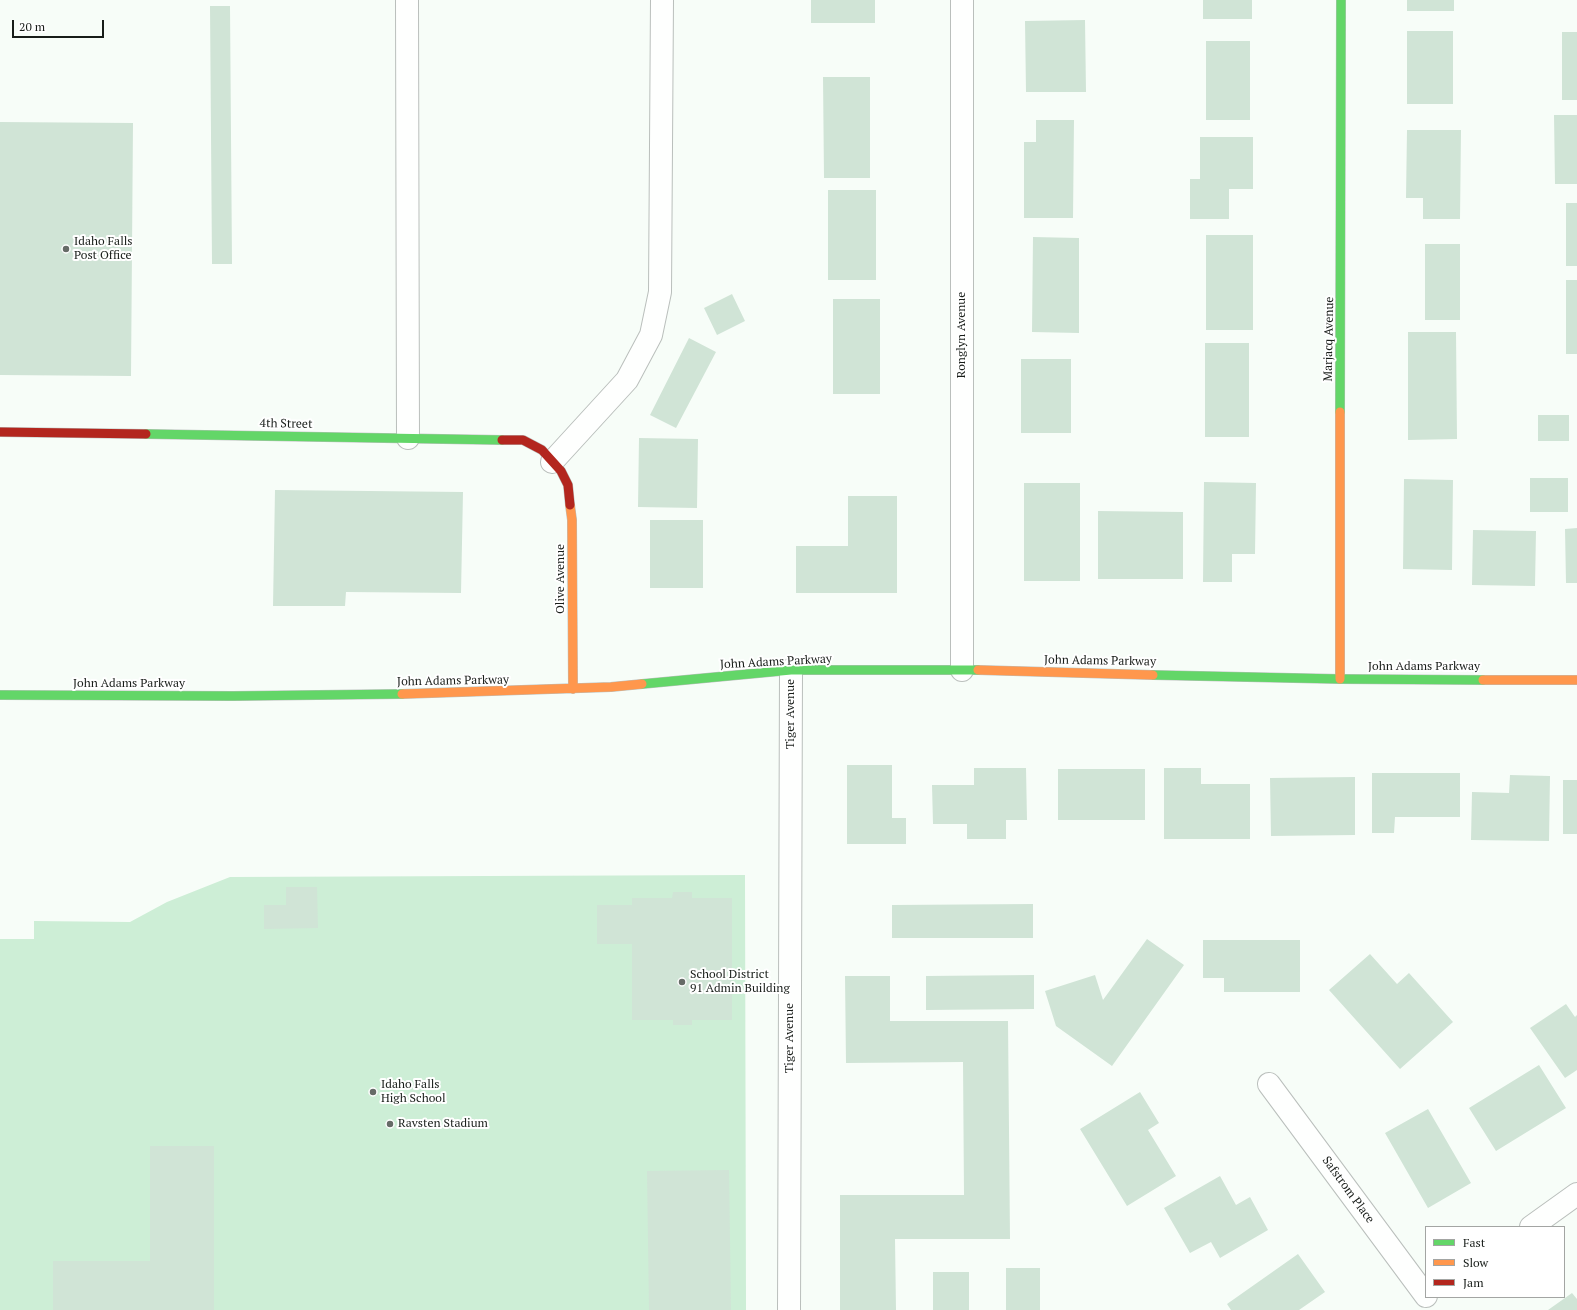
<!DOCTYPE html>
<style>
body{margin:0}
#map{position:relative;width:1577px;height:1310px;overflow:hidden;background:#f7fdf8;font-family:"PT Serif",serif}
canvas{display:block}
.legend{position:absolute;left:1425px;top:1226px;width:140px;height:72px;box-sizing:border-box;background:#fff;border:1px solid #a3a5a3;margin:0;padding:5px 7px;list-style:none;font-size:12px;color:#181d19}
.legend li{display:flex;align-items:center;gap:8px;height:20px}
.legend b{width:20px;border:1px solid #a3a5a3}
.scale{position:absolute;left:12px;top:20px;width:92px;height:18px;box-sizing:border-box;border:2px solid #181d19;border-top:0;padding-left:5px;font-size:12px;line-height:14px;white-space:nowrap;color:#181d19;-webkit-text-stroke:3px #fff;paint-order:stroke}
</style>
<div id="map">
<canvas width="1577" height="1310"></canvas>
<ul class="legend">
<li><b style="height:5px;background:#63d668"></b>Fast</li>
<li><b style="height:5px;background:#ff974d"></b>Slow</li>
<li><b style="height:5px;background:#b3261e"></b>Jam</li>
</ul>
<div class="scale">20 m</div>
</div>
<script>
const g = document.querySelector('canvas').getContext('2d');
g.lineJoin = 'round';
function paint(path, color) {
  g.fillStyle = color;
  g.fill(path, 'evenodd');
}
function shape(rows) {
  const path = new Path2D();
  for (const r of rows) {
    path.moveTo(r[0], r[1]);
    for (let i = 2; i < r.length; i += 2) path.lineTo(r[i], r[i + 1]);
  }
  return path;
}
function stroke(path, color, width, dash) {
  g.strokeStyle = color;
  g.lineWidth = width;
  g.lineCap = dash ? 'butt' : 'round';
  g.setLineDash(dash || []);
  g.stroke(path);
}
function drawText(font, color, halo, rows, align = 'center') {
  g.font = font + ' "PT Serif",serif';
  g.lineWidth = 4;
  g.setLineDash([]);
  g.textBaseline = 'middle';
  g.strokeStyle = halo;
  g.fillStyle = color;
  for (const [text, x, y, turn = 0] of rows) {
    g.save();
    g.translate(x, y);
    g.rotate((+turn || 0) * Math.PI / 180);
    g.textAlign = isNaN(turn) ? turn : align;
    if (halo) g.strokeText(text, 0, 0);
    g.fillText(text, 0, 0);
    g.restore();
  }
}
paint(shape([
 [745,875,746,1310,0,1310,0,939,34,939,34,921,130,922,167,902,230,877]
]), '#cdeed6');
paint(shape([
 [811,0,875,0,875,23,811,23],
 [1203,0,1252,0,1252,19,1203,19],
 [1407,0,1454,0,1454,11,1407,11],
 [210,6,230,6,232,264,212,264],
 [1085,20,1086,92,1026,92,1025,21],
 [1407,31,1453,31,1453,104,1407,104],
 [1562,32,1577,32,1577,100,1562,100],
 [1206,41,1250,41,1250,120,1206,120],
 [823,77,870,77,870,178,824,178],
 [1554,115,1577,115,1577,184,1555,184],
 [1036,120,1074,120,1073,218,1024,218,1024,142,1036,142],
 [0,122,133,123,131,376,0,375],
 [1407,130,1461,130,1460,219,1423,219,1423,198,1406,198],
 [1200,137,1253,137,1253,189,1229,189,1229,219,1190,219,1190,179,1200,179],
 [828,190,876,190,876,280,828,280],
 [1566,203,1577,203,1577,266,1566,266],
 [1206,235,1253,235,1253,330,1206,330],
 [1033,237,1079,238,1079,333,1032,332],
 [1425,244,1460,244,1460,320,1425,320],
 [1566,280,1577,280,1577,354,1566,354],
 [732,294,745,321,717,335,704,308],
 [833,299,880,299,880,394,833,394],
 [1408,332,1456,332,1457,439,1408,440],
 [689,338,716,352,676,428,650,415],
 [1205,343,1249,343,1249,437,1205,437],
 [1021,359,1071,359,1071,433,1021,433],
 [1538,415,1569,415,1569,441,1538,441],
 [639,438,698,439,697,508,638,507],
 [1530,478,1568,478,1568,512,1530,512],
 [1404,479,1453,480,1452,570,1403,569],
 [1204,482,1256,483,1255,554,1232,554,1232,582,1203,582],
 [1024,483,1080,483,1080,581,1024,581],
 [275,490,463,492,461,593,346,592,345,606,273,606],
 [848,496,897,496,897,593,796,593,796,546,848,546],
 [1098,511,1183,512,1183,579,1098,579],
 [650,520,703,520,703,588,650,588],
 [1577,528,1577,583,1566,583,1565,529],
 [1473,530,1536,531,1535,586,1472,585],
 [847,765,892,765,892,818,906,818,906,844,847,844],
 [974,768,1026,768,1027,820,1006,820,1006,839,967,839,967,824,933,824,932,785,974,785],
 [1164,768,1201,768,1201,784,1250,784,1250,839,1164,839],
 [1058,769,1145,769,1145,820,1058,820],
 [1372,773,1460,773,1460,817,1395,817,1394,833,1372,833],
 [1510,775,1550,776,1549,841,1471,840,1472,792,1509,793],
 [1355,777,1355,835,1271,836,1270,778],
 [1563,780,1577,780,1577,834,1563,834],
 [286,887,317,887,318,928,264,929,264,905,286,905],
 [673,892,692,892,692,898,732,898,732,1020,692,1020,692,1025,673,1025,673,1020,632,1020,632,944,597,944,597,905,632,905,632,898,672,898],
 [1033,904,1033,938,892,938,892,905],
 [1147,939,1184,965,1112,1066,1056,1026,1045,991,1095,975,1103,1000],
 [1203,940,1300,940,1300,992,1224,992,1224,978,1203,978],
 [1370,954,1397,984,1409,973,1453,1022,1400,1069,1329,990],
 [1034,975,1034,1009,926,1010,926,976],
 [845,976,890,976,890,1021,1008,1021,1010,1239,895,1239,896,1310,840,1310,840,1195,964,1195,963,1062,846,1063],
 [1566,1004,1575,1017,1577,1015,1577,1070,1565,1078,1530,1028],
 [1539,1065,1566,1108,1496,1151,1469,1108],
 [1140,1092,1159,1123,1148,1130,1176,1176,1127,1206,1080,1129],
 [1428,1109,1471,1183,1428,1208,1385,1133],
 [150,1146,214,1146,214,1310,53,1310,53,1261,150,1261],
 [729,1170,731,1310,649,1310,647,1171],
 [1220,1176,1236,1205,1250,1197,1268,1230,1220,1258,1211,1242,1190,1253,1164,1208],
 [1298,1254,1325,1292,1299,1310,1231,1310,1227,1304],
 [1006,1268,1040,1268,1040,1310,1006,1310],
 [933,1272,969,1272,969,1310,933,1310],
 [1572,1293,1577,1299,1577,1310,1548,1310]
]), '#d0e4d6');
const street = shape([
 [407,0,408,438],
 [962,0,962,670],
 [552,462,627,380,651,335,660,292,662,0],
 [1269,1084,1426,1296],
 [1531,1227,1577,1194],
 [789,1310,791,670]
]);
const fast = shape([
 [1340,412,1341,0],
 [146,434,502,440],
 [1153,675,1340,679,1483,680],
 [642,684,791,670,978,670],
 [0,695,233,696,402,694]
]);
const slow = shape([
 [570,505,572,520,573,689],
 [978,670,1153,675],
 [1340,679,1340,412],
 [1483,680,1577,680],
 [402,694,611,687,642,684]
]);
const jam = shape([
 [0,432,146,434],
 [502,440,523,440,542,450,561,471,568,485,570,505]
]);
stroke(street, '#babfbc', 24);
stroke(fast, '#babfbc', 10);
stroke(slow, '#babfbc', 10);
stroke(jam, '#babfbc', 10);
stroke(street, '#fefffe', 22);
stroke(fast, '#63d668', 9);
stroke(slow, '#ff974d', 9);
stroke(jam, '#b3261e', 9);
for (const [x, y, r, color] of [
 [66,249,4,"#666b67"],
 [682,982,4,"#666b67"],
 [373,1092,4,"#666b67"],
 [390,1124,4,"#666b67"]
]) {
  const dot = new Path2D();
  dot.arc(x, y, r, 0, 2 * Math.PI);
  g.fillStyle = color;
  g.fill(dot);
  stroke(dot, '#fff', 1.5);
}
drawText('12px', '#181d19', '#fff', [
 ["Idaho Falls",74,242],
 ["Post Office",74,256],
 ["School District",690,975],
 ["91 Admin Building",690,989],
 ["Idaho Falls",381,1085],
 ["High School",381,1099],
 ["Ravsten Stadium",398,1124]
], 'left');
drawText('12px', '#181d19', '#fff', [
 ["Ronglyn Avenue",962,335,-90],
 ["Marjacq Avenue",1329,339,-89],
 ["4th Street",286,424,1],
 ["Olive Avenue",561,579,-90],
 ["John Adams Parkway",1100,661,1],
 ["John Adams Parkway",776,662,-3],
 ["John Adams Parkway",1424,667],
 ["John Adams Parkway",453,681,-1],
 ["John Adams Parkway",129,684],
 ["Tiger Avenue",791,714,-90],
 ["Tiger Avenue",790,1038,-90],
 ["Safstrom Place",1348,1190,54]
]);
</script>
